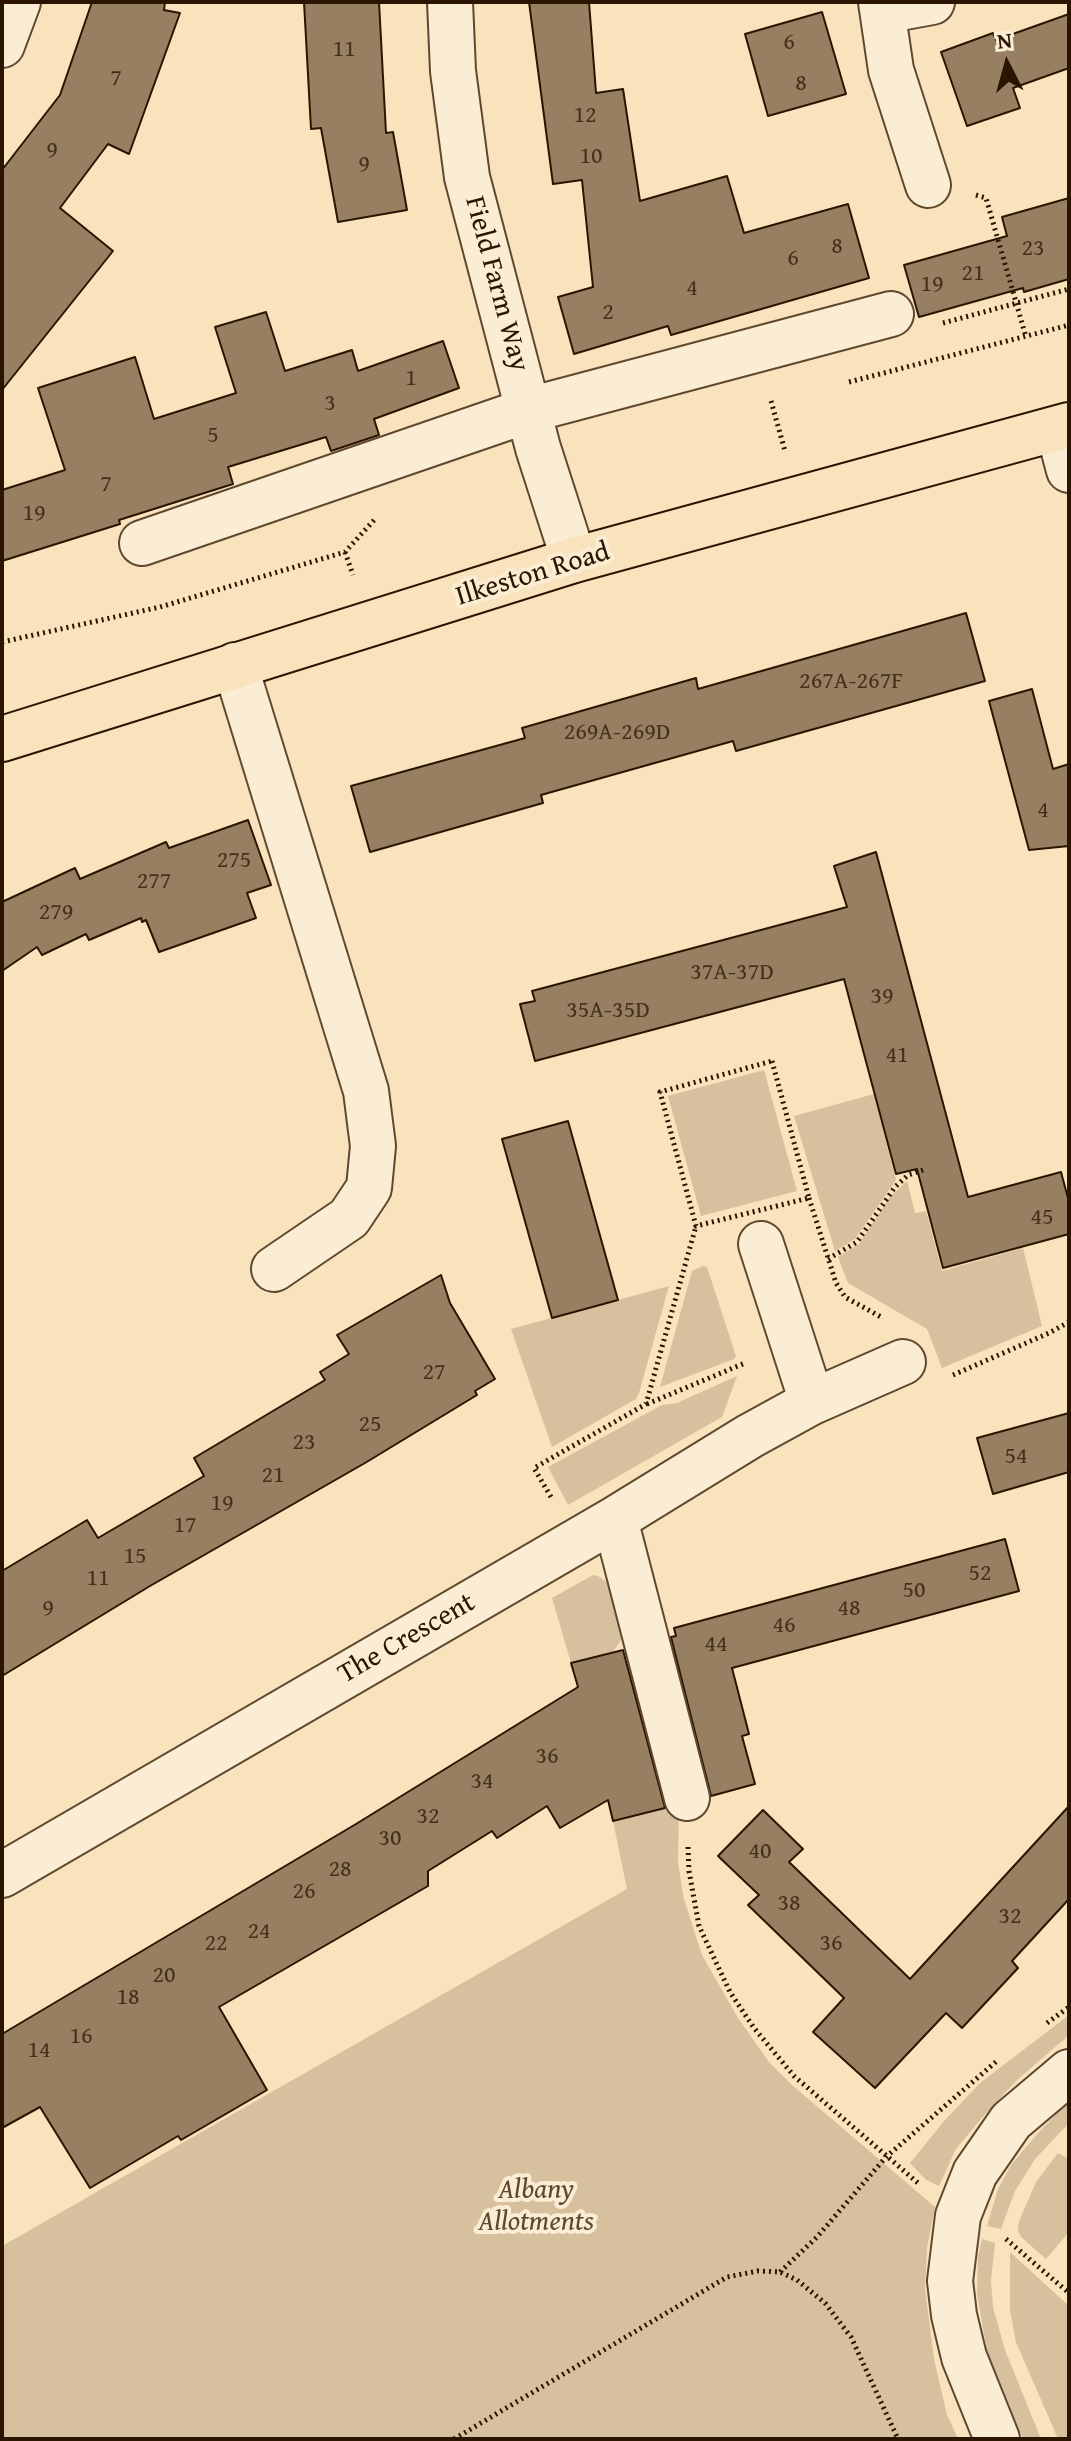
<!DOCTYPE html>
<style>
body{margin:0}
#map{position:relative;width:1071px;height:2441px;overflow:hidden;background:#f9e3bd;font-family:"Gentium Book Plus",serif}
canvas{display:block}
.frame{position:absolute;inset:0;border:4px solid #2c1500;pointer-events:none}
.north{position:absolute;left:967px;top:24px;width:80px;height:80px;-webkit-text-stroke:6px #fbedd4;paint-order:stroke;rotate:354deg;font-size:22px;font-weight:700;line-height:32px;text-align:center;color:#2c1500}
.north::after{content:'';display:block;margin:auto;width:28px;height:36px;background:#2c1500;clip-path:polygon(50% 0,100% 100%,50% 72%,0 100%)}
</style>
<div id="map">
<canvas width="1071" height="2441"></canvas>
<div class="frame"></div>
<div class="north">N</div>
</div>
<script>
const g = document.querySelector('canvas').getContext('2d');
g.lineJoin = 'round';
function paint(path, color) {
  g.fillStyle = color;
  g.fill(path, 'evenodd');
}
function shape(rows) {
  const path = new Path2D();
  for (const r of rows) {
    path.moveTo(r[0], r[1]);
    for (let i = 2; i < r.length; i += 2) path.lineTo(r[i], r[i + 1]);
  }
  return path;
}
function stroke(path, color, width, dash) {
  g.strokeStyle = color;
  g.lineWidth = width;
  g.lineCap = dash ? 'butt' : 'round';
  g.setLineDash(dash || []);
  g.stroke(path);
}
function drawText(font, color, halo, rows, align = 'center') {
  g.font = font + ' "Gentium Book Plus",serif';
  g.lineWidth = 8;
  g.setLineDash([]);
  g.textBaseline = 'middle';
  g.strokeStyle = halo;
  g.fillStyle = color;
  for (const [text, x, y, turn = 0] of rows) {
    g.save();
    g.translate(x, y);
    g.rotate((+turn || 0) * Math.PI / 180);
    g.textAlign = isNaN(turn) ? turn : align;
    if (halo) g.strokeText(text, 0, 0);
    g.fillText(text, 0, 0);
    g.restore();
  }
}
paint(shape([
 [764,1070,797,1191,701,1216,668,1096],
 [874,1094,896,1180,855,1239,835,1251,794,1116],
 [907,1181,915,1213,926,1211,942,1271,1023,1248,1042,1326,942,1368,927,1329,848,1283,838,1257,859,1244,890,1197],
 [703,1266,707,1267,736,1356,734,1359,660,1387,692,1271],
 [669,1286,639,1393,636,1399,552,1447,511,1329],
 [737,1376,722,1417,568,1505,548,1467,662,1405,677,1403],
 [593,1575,598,1576,614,1587,625,1634,613,1652,571,1663,552,1598],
 [679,1803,678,1863,684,1899,702,1955,738,2018,769,2062,792,2085,935,2207,927,2248,925,2288,934,2359,947,2415,958,2439,2,2439,2,2246,627,1889,613,1821],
 [1069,2015,1069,2035,1016,2081,981,2119,956,2149,939,2186,926,2180,910,2163,945,2120,980,2083],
 [1069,2101,1069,2123,1035,2159,1015,2191,1001,2229,987,2226,998,2189,1011,2165,1038,2133],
 [1058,2153,1069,2159,1069,2232,1046,2259,1021,2237,1018,2231,1019,2221,1036,2182],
 [982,2239,995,2243,991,2281,993,2307,1005,2350,1041,2439,1023,2439,987,2351,977,2294,978,2256],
 [1010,2252,1069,2306,1069,2439,1058,2439,1016,2342,1010,2311]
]), '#d6c09d');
const building = shape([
 [92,2,165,2,164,10,180,13,129,154,108,144,60,208,113,251,2,390,2,170,60,95,92,2],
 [304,2,379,2,386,133,393,132,407,210,338,222,321,128,311,129,304,2],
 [529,2,589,2,596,93,623,89,640,201,727,176,744,233,848,204,869,278,671,335,668,326,574,354,558,297,593,287,582,180,553,184,529,2],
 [822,12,846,94,768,116,745,34,822,12],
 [1069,14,1069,68,1013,88,1020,108,967,126,941,52,993,33,996,40,1069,14],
 [1069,198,1069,279,1024,292,1023,288,919,317,904,265,1007,236,1002,217,1069,198],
 [266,312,285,371,352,350,358,371,443,341,459,388,374,419,379,435,331,451,326,437,228,467,233,484,119,520,120,524,2,561,2,490,65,470,38,388,135,357,154,419,236,393,215,327,266,312],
 [966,613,985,681,736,751,733,741,541,795,543,803,370,852,351,786,525,738,522,728,696,678,698,689,966,613],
 [1032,689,1053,769,1069,764,1069,846,1029,850,989,701,1032,689],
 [248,820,271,885,247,893,256,918,159,952,146,920,142,922,141,918,89,940,86,934,42,955,37,947,2,971,2,902,75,868,80,879,166,842,169,848,248,820],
 [876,852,968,1197,1061,1172,1069,1202,1069,1234,943,1268,917,1169,896,1174,844,979,535,1061,520,1004,535,1001,532,991,847,907,834,866,876,852],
 [568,1121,618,1300,552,1318,502,1139,568,1121],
 [441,1275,450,1303,495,1379,475,1391,477,1395,365,1463,150,1586,2,1676,2,1571,87,1520,98,1538,204,1476,194,1458,325,1380,320,1372,349,1354,337,1335,441,1275],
 [1069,1413,1069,1472,993,1494,977,1438,1069,1413],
 [1005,1539,1019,1591,732,1668,749,1734,742,1736,755,1784,711,1796,671,1637,676,1636,674,1628,1005,1539],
 [623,1650,665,1808,613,1821,608,1800,560,1828,547,1806,497,1838,492,1831,428,1871,428,1886,219,2007,267,2090,181,2140,178,2136,90,2188,40,2107,2,2128,2,2034,356,1824,578,1687,571,1663,623,1650],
 [1069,1806,1069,1899,1012,1961,1018,1968,962,2028,946,2013,875,2088,813,2032,844,1998,748,1905,759,1895,718,1856,763,1810,803,1849,789,1862,910,1979,1069,1806]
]);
paint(building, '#978062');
stroke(building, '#2c1500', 2);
const minor = shape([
 [450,2,453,71,467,177,538,448,574,560],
 [881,2,891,70,928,185],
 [883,11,932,2],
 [2,45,18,2],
 [1058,429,1069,470],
 [142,543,529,410,891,314],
 [235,665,366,1091,373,1146,369,1188,349,1218,274,1269],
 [761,1244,812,1402],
 [615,1519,687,1798],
 [2,1875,615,1519,750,1436,812,1402,903,1362],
 [997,2439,964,2357,954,2315,950,2281,958,2216,975,2173,1011,2121,1069,2072]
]);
const major = shape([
 [2,739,574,560,1069,425]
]);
stroke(minor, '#5f482f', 48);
stroke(major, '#2c1500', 48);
stroke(shape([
 [976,195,986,198,1026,337],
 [943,323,1069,289],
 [849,382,1069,325],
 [771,401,785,451],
 [345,552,353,575],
 [2,642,160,607,345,552,376,518],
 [772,1061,809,1198,696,1226,660,1092,772,1061],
 [809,1198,836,1283,845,1297,881,1317],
 [828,1259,857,1242,895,1187,908,1175,923,1170],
 [953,1375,1049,1333,1069,1322],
 [647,1404,745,1363],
 [551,1497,534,1468,646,1404,696,1226],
 [688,1847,689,1871,699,1926,730,1992,754,2028,794,2076,918,2183],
 [1047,2023,1069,2007],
 [1006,2239,1069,2293],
 [780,2272,817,2237,886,2157,998,2060],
 [454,2439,727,2277,758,2271,780,2272,797,2280,825,2303,851,2337,898,2439]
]), '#2c1500', 5, [2, 4]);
stroke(minor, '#fbedd4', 44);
stroke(major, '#f9e3bd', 44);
drawText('24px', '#473018', null, [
 ["6",789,43],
 ["11",344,50],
 ["7",116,79],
 ["8",801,84],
 ["12",585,116],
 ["9",52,151],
 ["10",591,157],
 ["9",364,165],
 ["8",837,247],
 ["23",1033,249],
 ["6",793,259],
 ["21",973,274],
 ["19",932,285],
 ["4",692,289],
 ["2",608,313],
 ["1",411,379],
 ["3",330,404],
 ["5",213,436],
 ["7",106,485],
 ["19",34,514],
 ["267A-267F",851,682],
 ["269A-269D",617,733],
 ["4",1043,811],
 ["275",234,861],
 ["277",154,882],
 ["279",56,913],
 ["37A-37D",732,973],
 ["39",882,997],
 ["35A-35D",608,1011],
 ["41",897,1056],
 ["45",1042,1218],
 ["27",434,1373],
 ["25",370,1425],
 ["23",304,1443],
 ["54",1016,1457],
 ["21",273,1476],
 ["19",222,1504],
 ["17",185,1526],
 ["15",135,1557],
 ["52",980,1574],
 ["11",98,1579],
 ["50",914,1591],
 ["9",48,1609],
 ["48",849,1609],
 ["46",784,1626],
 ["44",716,1645],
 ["36",547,1757],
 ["34",482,1782],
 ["32",428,1817],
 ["30",390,1839],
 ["40",760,1852],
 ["28",340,1870],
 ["26",304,1892],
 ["38",789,1904],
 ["32",1010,1917],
 ["24",259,1932],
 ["22",216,1944],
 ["36",831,1944],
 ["20",164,1976],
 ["18",128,1998],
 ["16",81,2037],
 ["14",39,2051]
]);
drawText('28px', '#2c1500', '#fbedd4', [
 ["Field Farm Way",496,284,75],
 ["Ilkeston Road",533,575,-17],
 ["The Crescent",407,1639,-30]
]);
drawText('italic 28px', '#5f482f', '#fbedd4', [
 ["Albany",536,2191],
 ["Allotments",536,2223]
]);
</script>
